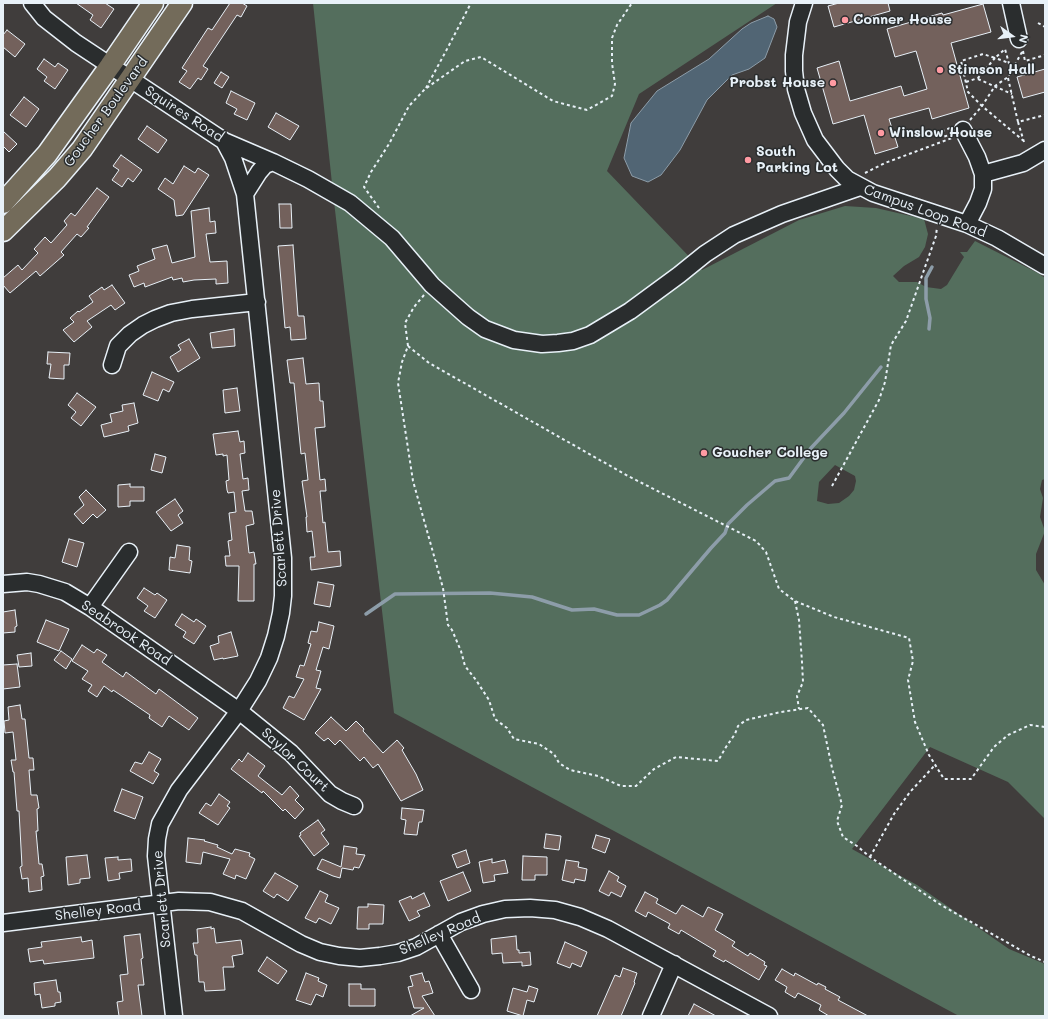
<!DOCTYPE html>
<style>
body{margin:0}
#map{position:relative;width:1048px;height:1019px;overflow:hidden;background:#403d3c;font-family:Mali,sans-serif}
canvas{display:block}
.frame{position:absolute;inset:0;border:4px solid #e8f1f8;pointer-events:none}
.north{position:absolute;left:992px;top:16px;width:40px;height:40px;-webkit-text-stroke:3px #2a2d2e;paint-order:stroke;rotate:104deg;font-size:11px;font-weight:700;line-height:16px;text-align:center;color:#e8f1f8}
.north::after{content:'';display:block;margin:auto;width:14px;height:18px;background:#e8f1f8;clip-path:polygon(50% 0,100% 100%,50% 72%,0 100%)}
</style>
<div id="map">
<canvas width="1048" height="1019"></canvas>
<div class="frame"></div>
<div class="north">N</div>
</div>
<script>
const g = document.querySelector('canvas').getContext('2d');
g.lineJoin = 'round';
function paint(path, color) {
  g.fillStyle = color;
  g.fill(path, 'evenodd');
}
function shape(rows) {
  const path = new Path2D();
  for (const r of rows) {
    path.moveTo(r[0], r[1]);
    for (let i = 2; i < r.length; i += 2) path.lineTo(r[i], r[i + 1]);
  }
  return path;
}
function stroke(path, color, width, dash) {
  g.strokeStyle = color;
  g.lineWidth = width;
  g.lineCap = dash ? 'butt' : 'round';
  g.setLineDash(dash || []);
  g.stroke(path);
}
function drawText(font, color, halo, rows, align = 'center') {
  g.font = font + ' Mali,sans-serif';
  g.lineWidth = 3;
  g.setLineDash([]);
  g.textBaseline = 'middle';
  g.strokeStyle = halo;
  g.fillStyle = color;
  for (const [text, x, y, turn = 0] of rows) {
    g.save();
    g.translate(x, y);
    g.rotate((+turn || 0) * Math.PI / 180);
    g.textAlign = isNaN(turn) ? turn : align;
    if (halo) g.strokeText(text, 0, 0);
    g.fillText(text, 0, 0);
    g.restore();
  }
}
paint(shape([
 [313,3,777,3,639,94,607,171,702,270,799,220,845,206,876,208,924,219,928,234,925,247,919,257,904,266,893,276,899,282,917,282,926,287,941,289,947,285,964,257,960,252,967,252,975,241,1038,273,1045,278,1045,479,1042,480,1040,489,1043,498,1040,517,1045,531,1036,554,1036,570,1045,585,1045,819,1008,782,930,747,852,849,917,885,1009,949,1045,964,1045,1016,959,1016,394,713,333,193],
 [835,465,855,476,856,481,854,490,849,496,839,503,828,504,817,501,819,482]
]), '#546e5d');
const water = shape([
 [768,16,774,19,777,27,765,58,749,69,732,75,707,100,680,150,661,175,648,182,632,176,624,158,631,123,657,91,709,59,742,29,751,23,768,16]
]);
paint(water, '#516574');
stroke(water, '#8d9da9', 1);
stroke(shape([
 [929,329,930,318,926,299,926,278,932,267],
 [366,614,395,594,490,593,532,597,572,610,594,609,617,615,639,615,660,605,667,600,711,548,725,533,728,524,747,505,775,481,789,478,811,448,844,413,881,367]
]), '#8d9da9', 3.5);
const building = shape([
 [76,3,105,3,114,9,101,28,90,20,93,15,76,3],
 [230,3,242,3,247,6,241,17,237,15,203,66,208,69,201,80,198,78,190,89,179,82,187,71,182,68,208,28,212,30,230,3],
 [839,3,888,3,890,11,834,27,828,6,839,3],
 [983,4,991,32,951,43,969,108,932,119,929,108,889,119,898,147,875,154,864,115,833,124,817,68,839,61,850,101,901,86,904,96,927,89,916,51,895,57,887,29,942,13,943,15,983,4],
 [7,30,25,44,15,57,3,47,3,35,7,30],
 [44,59,55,67,58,63,68,70,55,89,44,81,47,77,37,69,44,59],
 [1045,69,1045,92,1023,98,1017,77,1045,69],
 [221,72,229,77,222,88,214,83,221,72],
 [231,91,255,103,247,120,234,114,237,109,226,103,231,91],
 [24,97,39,109,26,127,10,115,24,97],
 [276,113,299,126,290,140,268,127,276,113],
 [147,126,167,140,158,153,138,139,147,126],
 [3,131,17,144,9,152,3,146,3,131],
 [121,155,142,170,133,182,128,178,122,187,112,180,119,170,113,166,121,155],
 [184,166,195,173,198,168,209,175,183,215,176,216,174,200,158,189,165,178,173,184,184,166],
 [97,188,109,197,87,227,89,228,81,237,77,234,61,252,64,255,40,276,36,271,10,293,3,285,3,278,18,265,22,270,38,253,34,249,45,237,51,243,67,225,64,221,71,213,75,216,97,188],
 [279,204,291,204,292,228,280,228,279,204],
 [209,208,210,222,215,221,216,233,206,234,210,262,227,261,228,283,216,284,216,279,194,280,183,282,182,278,173,280,172,277,145,287,144,283,134,287,129,275,139,271,137,266,155,259,152,249,167,245,172,263,195,257,191,211,209,208],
 [293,245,298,316,304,316,306,339,291,340,290,327,285,328,278,246,293,245],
 [112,285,125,303,115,310,111,305,87,321,92,327,74,342,63,330,74,322,70,318,78,311,79,312,93,302,89,296,102,287,104,290,112,285],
 [234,329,235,346,212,348,210,333,234,329],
 [189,339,200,358,178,372,170,357,181,350,178,345,189,339],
 [48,352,70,353,69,365,64,365,64,379,49,378,51,364,47,364,48,352],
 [303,358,306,384,319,383,320,401,323,401,325,427,315,428,320,480,325,479,326,491,320,491,323,523,325,522,328,552,340,551,341,566,311,570,310,557,315,557,312,531,307,532,306,517,307,517,302,481,308,480,305,453,301,454,294,383,290,383,287,360,303,358],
 [152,372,174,382,169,392,163,389,158,401,143,395,152,372],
 [237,388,240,411,225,413,223,390,237,388],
 [77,393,96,407,81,426,71,418,76,412,68,405,77,393],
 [134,403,138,423,128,426,129,431,104,437,101,425,112,422,110,414,123,411,122,405,134,403],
 [238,431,240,442,244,441,245,453,240,454,243,479,248,478,249,490,242,491,245,511,252,511,254,524,246,526,249,553,254,552,256,564,254,564,254,601,238,601,239,566,226,566,225,556,230,556,228,541,232,540,229,513,236,512,234,492,228,493,227,490,226,481,229,480,227,455,223,456,223,454,216,455,213,434,238,431],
 [155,454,166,457,162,473,151,470,155,454],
 [130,484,130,487,144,487,144,501,130,501,130,506,118,507,118,485,130,484],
 [86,490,106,510,97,518,93,514,83,524,74,514,84,505,79,497,86,490],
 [175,499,183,511,178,515,183,523,171,531,156,512,175,499],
 [69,539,84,543,77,567,62,562,69,539],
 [177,545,190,547,189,560,192,561,190,573,169,570,170,557,175,558,177,545],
 [318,582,334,585,330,607,314,604,318,582],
 [144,588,155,595,157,593,167,600,155,618,144,611,148,606,137,598,144,588],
 [15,610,17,626,15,627,15,632,3,633,3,612,15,610],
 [182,614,194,622,196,619,206,626,194,644,183,637,186,632,175,625,182,614],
 [46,620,69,629,59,651,37,642,46,620],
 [319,622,334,626,329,649,323,647,316,670,321,671,316,688,321,689,304,720,283,708,289,696,294,698,304,679,296,677,300,665,304,666,311,644,308,643,311,631,317,632,319,622],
 [231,632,238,656,223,659,223,658,214,660,210,646,219,643,218,636,231,632],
 [82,645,94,653,97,649,107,655,102,662,123,677,126,672,156,694,159,689,198,718,189,730,169,716,162,727,149,718,150,715,113,690,112,692,104,686,97,697,88,691,92,685,82,679,88,671,72,661,82,645],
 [61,651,72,659,66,669,54,660,61,651],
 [31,653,32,666,19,667,17,655,31,653],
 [17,664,20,687,3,689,3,665,17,664],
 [20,705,22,719,25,719,29,758,33,758,34,770,29,770,31,795,37,795,39,808,37,809,38,831,36,831,39,864,42,864,44,876,41,877,42,890,29,892,28,878,22,879,20,867,22,866,19,811,17,811,14,772,13,772,11,760,16,760,13,732,5,733,4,721,9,720,8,707,20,705],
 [331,717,346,731,356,721,364,729,363,731,383,753,397,740,404,748,402,750,416,774,423,790,401,801,378,764,373,768,364,757,360,761,340,740,335,745,328,738,324,741,315,733,331,717],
 [149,752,161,759,154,771,159,774,153,784,130,771,135,762,142,764,149,752],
 [248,753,265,766,258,776,282,795,290,786,299,796,295,800,304,809,295,819,285,809,283,811,263,791,262,793,231,769,239,759,242,762,248,753],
 [122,789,143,797,135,819,114,811,122,789],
 [219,794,230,802,227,806,230,808,218,825,199,813,206,803,211,806,219,794],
 [402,808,424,810,422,822,419,822,417,835,404,834,406,820,401,819,402,808],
 [318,820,325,830,321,833,329,844,314,856,299,836,301,835,300,833,318,820],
 [546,834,561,836,559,850,544,848,546,834],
 [596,835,610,839,605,853,592,848,596,835],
 [188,838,205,840,204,841,218,845,217,847,232,854,235,849,250,853,249,856,255,859,246,879,236,875,235,879,223,874,230,859,203,852,201,864,186,862,188,838],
 [344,846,357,848,356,854,365,855,359,868,354,867,353,870,342,868,340,878,333,876,317,869,322,859,341,867,344,846],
 [466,850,470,863,457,868,452,855,466,850],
 [87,855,90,878,80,879,80,883,68,885,66,857,87,855],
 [523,856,547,857,547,875,535,875,535,880,522,880,523,856],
 [118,857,118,860,131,859,132,871,119,873,120,879,108,881,105,858,118,857],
 [492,859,492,863,505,860,508,873,494,875,495,881,483,883,479,862,492,859],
 [566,860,579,862,578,867,587,869,585,881,575,879,574,883,562,880,566,860],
 [609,871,619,877,617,881,626,886,621,897,611,892,609,896,599,891,609,871],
 [463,872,471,891,448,901,440,881,463,872],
 [275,873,298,886,288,901,277,894,274,898,263,891,275,873],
 [320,891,328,895,325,902,339,908,331,924,319,918,316,923,305,918,320,891],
 [645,892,658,899,656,903,676,914,682,905,703,917,708,907,723,914,715,930,735,942,732,946,748,956,750,953,765,962,764,965,767,966,759,980,725,960,724,962,713,956,716,951,681,930,679,934,668,928,670,924,648,912,646,917,635,911,645,892],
 [424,893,430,906,417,911,420,916,409,921,399,901,411,896,412,899,424,893],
 [368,904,384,905,383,924,369,924,369,929,357,929,358,907,368,907,368,904],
 [211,927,211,929,214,928,216,943,241,940,243,954,232,956,234,967,223,967,225,990,205,991,204,982,199,982,197,955,195,955,193,943,198,943,197,929,211,927],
 [140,934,143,958,141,959,144,985,138,985,142,1016,119,1016,117,1002,123,1001,120,975,128,974,124,936,140,934],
 [516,936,517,950,519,950,519,953,530,952,531,965,522,966,522,962,503,963,502,953,492,954,491,939,516,936],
 [81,937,82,942,92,940,94,958,44,964,43,960,30,962,28,949,42,947,41,942,81,937],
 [565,942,587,952,581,967,572,963,570,968,557,963,565,942],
 [267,957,287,971,278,984,258,971,267,957],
 [623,968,637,973,634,982,635,983,621,1016,597,1016,615,975,620,977,623,968],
 [782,969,794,976,795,973,817,985,818,983,826,987,825,989,840,997,838,1000,868,1016,829,1016,819,1010,821,1005,798,993,795,998,785,992,787,987,775,980,782,969],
 [306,973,319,978,318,981,327,985,323,997,316,994,311,1005,296,1000,306,973],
 [422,973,425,982,429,981,433,993,422,996,435,1016,410,1016,424,1008,414,1008,408,987,413,986,410,976,422,973],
 [56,980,58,992,60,992,61,1002,55,1003,55,1006,42,1008,40,994,35,995,34,983,56,980],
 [349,984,361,984,361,989,375,989,375,1006,349,1006,349,984],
 [529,986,538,989,534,1002,527,1000,523,1016,507,1011,513,988,527,992,529,986],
 [694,1004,716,1016,688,1016,694,1004]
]);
paint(building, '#73615c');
stroke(building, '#e8f1f8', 1);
const minor = shape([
 [32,3,44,18,76,43,224,141,273,162,308,179,350,203,392,238,432,285,468,317,485,329,514,340,542,344,558,343,573,341,590,335,630,311,679,275,705,254,734,235,782,214,860,187],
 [804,3,798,22,794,55,794,71,796,89,803,113,815,140,837,169,847,179,873,193,967,224,997,238,1045,266],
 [1011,3,1019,39],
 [963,130,977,157,983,174,983,189,978,203,967,224],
 [983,174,1023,163,1045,150],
 [245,194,259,172,265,165,273,162],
 [112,365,118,346,130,334,143,325,155,319,171,313,192,309,257,302],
 [3,584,27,582,39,584,65,592,90,607,239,711,291,753,330,794,342,801,354,806],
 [90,607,129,552],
 [3,923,179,901,210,902,242,911,301,944,320,952,339,956,360,958,380,956,398,953,416,947,461,922,483,914,505,909,530,908,555,910,580,917,608,929,769,1016],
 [439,934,471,990],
 [174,1016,156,856,157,839,160,824,179,790,239,711,258,681,269,658,276,636,281,613,283,596,283,558,245,194,233,158,224,141],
 [651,1016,674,964]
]);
const major = shape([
 [3,203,47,154,110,66,153,3],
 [3,231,57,178,82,149,182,3]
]);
stroke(minor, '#e8f1f8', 19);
stroke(major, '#e8f1f8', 23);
stroke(shape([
 [1038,23,1045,27],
 [1023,51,1025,61,1045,55],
 [1022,52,1008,77,995,86,982,106,1025,142],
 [1008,78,1018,122,1045,115],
 [978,79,1012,94],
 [966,82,978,78,995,58,1009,63],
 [426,88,446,51,471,3],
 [970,120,982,106,968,92,961,61,983,54,995,58,1005,49,1011,71],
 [1018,122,1024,142],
 [950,128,940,132,943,137,952,134],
 [865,173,885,163,952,138],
 [379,208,364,187,371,172,389,144,409,106,425,89,465,61,481,57,553,101,587,110,612,96,615,84,612,63,612,38,617,25,632,3],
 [424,295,414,307,405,323,408,346,402,362,398,383,413,481,443,588,448,625,452,630,461,651,465,666,476,680,489,700,495,719,507,728,514,739,539,744,554,754,559,763,570,770,598,776,621,786,636,786,654,769,676,757,718,761,726,747,735,734,738,726,746,720,781,712,808,708,823,725,832,768,842,805,837,821,843,837,857,846,870,857,941,905,1031,956,1045,962],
 [408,346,429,363,628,476,756,541,766,552,779,589,795,601,834,617,909,638,913,661,908,680,915,722,929,755,944,779,971,779,994,747,1008,735,1030,725,1045,727],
 [832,486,879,400,885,382,891,345,906,321,936,236,937,227],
 [795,601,799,620,802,662,803,682,797,696,799,709],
 [870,857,894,814,910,792,935,765]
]), '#e8f1f8', 2, [3, 3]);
stroke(minor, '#2a2d2e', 16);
stroke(major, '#736b5a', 20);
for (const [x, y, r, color] of [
 [845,20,4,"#ff9aa2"],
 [940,70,4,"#ff9aa2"],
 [833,83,4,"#ff9aa2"],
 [881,133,4,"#ff9aa2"],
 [748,160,4,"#ff9aa2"],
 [704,453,4,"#ff9aa2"]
]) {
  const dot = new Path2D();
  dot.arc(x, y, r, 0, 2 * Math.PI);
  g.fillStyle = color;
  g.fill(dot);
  stroke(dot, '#2a2d2e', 1.5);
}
drawText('bold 14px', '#e8f1f8', '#2a2d2e', [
 ["Conner House",853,20],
 ["Stimson Hall",948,70],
 ["Probst House",825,83,"right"],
 ["Winslow House",889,133],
 ["South",756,152],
 ["Parking Lot",756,168],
 ["Goucher College",712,453]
], 'left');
drawText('14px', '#e8f1f8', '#2a2d2e', [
 ["Goucher Boulevard",106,112,-54],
 ["Squires Road",184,114,33],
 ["Campus Loop Road",925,211,20],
 ["Scarlett Drive",279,538,-94],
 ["Seabrook Road",126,633,34],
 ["Saylor Court",295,760,43],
 ["Scarlett Drive",162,899,-95],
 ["Shelley Road",98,911,-7],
 ["Shelley Road",440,934,-23]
]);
</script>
